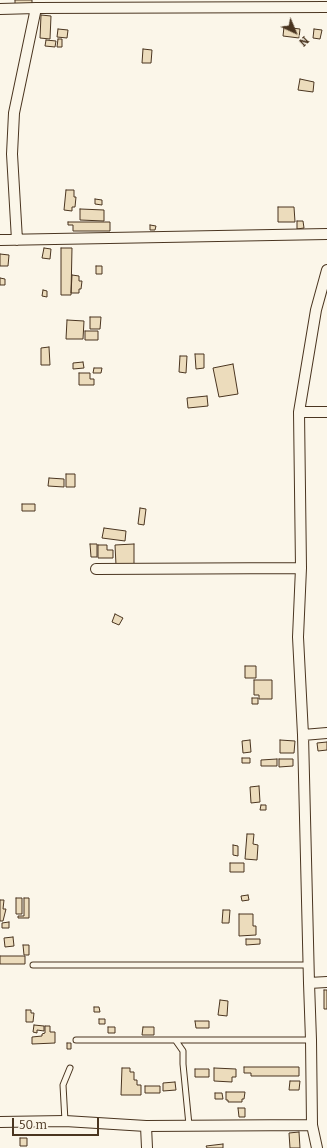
<!DOCTYPE html>
<style>
body{margin:0}
#map{position:relative;width:327px;height:1148px;overflow:hidden;background:#fbf6e9;font-family:Bitter,serif}
canvas{display:block}
.north{position:absolute;left:275px;top:12px;width:40px;height:40px;-webkit-text-stroke:3px #fbf6e9;paint-order:stroke;rotate:136deg;font-size:11px;font-weight:700;line-height:16px;text-align:center;color:#4a3520}
.north::after{content:'';display:block;margin:auto;width:14px;height:18px;background:#4a3520;clip-path:polygon(50% 0,100% 100%,50% 72%,0 100%)}
.scale{position:absolute;left:12px;top:1118px;width:87px;height:18px;box-sizing:border-box;border:2px solid #4a3520;border-top:0;padding-left:5px;font-size:12px;line-height:14px;white-space:nowrap;color:#4a3520;-webkit-text-stroke:3px #fbf6e9;paint-order:stroke}
</style>
<div id="map">
<canvas width="327" height="1148"></canvas>
<div class="north">N</div>
<div class="scale">50 m</div>
</div>
<script>
const g = document.querySelector('canvas').getContext('2d');
g.lineJoin = 'round';
function paint(path, color) {
  g.fillStyle = color;
  g.fill(path, 'evenodd');
}
function shape(rows) {
  const path = new Path2D();
  for (const r of rows) {
    path.moveTo(r[0], r[1]);
    for (let i = 2; i < r.length; i += 2) path.lineTo(r[i], r[i + 1]);
  }
  return path;
}
function stroke(path, color, width, dash) {
  g.strokeStyle = color;
  g.lineWidth = width;
  g.lineCap = dash ? 'butt' : 'round';
  g.setLineDash(dash || []);
  g.stroke(path);
}
const building = shape([
 [15,0,32,0,32,4,15,5,15,0],
 [41,15,51,16,50,39,40,38,41,15],
 [284,27,300,29,299,38,283,36,284,27],
 [58,29,68,30,67,38,57,37,58,29],
 [314,29,322,30,320,39,313,38,314,29],
 [58,39,62,39,62,47,57,47,58,39],
 [46,40,56,41,55,47,45,46,46,40],
 [143,49,152,50,151,63,142,63,143,49],
 [300,79,314,82,313,92,298,90,300,79],
 [66,190,74,190,74,197,76,197,75,207,72,207,72,211,64,210,66,190],
 [95,199,102,200,102,205,95,204,95,199],
 [278,207,294,207,295,222,278,222,278,207],
 [80,209,104,210,104,221,80,220,80,209],
 [297,221,303,221,304,228,297,229,297,221],
 [68,222,110,222,110,231,73,231,73,225,68,225,68,222],
 [150,225,156,226,155,230,150,230,150,225],
 [44,248,51,249,50,259,42,258,44,248],
 [61,248,72,248,71,295,61,295,61,248],
 [0,254,9,255,8,266,0,266,0,254],
 [96,266,102,266,102,274,96,274,96,266],
 [72,275,79,276,79,281,82,281,81,289,79,289,79,293,71,293,72,275],
 [0,278,5,279,5,285,0,285,0,278],
 [43,290,47,291,47,297,42,296,43,290],
 [90,317,101,317,100,329,90,329,90,317],
 [67,320,84,321,83,339,66,339,67,320],
 [85,331,98,331,98,340,85,340,85,331],
 [49,347,50,365,41,365,41,348,49,347],
 [195,354,204,354,204,368,196,369,195,354],
 [180,356,187,356,186,373,179,372,180,356],
 [83,362,84,368,73,369,73,363,83,362],
 [233,364,238,394,219,397,213,368,233,364],
 [94,368,102,368,101,373,93,373,94,368],
 [79,373,90,373,90,379,94,379,94,385,79,385,79,373],
 [207,396,208,406,188,408,187,398,207,396],
 [66,474,75,474,75,487,66,487,66,474],
 [49,478,64,479,64,487,48,486,49,478],
 [22,504,35,504,35,511,22,511,22,504],
 [140,508,146,509,144,525,138,524,140,508],
 [104,528,126,531,125,541,102,538,104,528],
 [90,544,97,544,97,557,91,557,90,544],
 [134,544,134,565,116,565,115,545,134,544],
 [98,545,107,545,107,550,113,550,113,558,98,558,98,545],
 [115,614,123,618,119,625,112,622,115,614],
 [245,666,256,666,256,678,245,678,245,666],
 [254,680,272,680,272,699,259,699,259,695,254,695,254,680],
 [252,698,258,698,258,704,252,704,252,698],
 [250,740,251,752,243,753,242,741,250,740],
 [280,740,295,741,294,753,280,753,280,740],
 [327,742,327,750,318,751,317,743,327,742],
 [242,758,250,758,250,763,242,763,242,758],
 [277,759,277,766,261,766,261,760,277,759],
 [279,759,293,759,293,766,279,767,279,759],
 [259,786,260,802,251,803,250,787,259,786],
 [261,805,266,805,266,810,260,810,261,805],
 [247,834,254,834,253,844,258,845,257,860,245,859,247,834],
 [233,845,238,846,238,856,233,855,233,845],
 [230,863,244,863,244,872,230,872,230,863],
 [248,895,249,900,242,901,241,896,248,895],
 [16,898,22,898,22,914,16,914,16,898],
 [24,898,29,898,29,918,18,918,18,916,24,916,24,898],
 [0,900,4,900,3,909,6,909,3,921,0,921,0,900],
 [223,910,230,910,229,923,222,923,223,910],
 [239,914,253,914,253,926,256,926,256,935,239,936,239,914],
 [9,922,9,928,2,928,2,923,9,922],
 [13,937,14,946,5,947,4,938,13,937],
 [246,939,260,939,260,944,246,945,246,939],
 [23,945,29,945,29,955,24,955,23,945],
 [0,956,25,956,25,964,0,964,0,956],
 [324,990,327,990,327,1009,324,1009,324,990],
 [220,1000,228,1001,227,1016,218,1015,220,1000],
 [94,1007,99,1007,100,1012,94,1012,94,1007],
 [26,1010,31,1010,31,1013,34,1013,33,1022,26,1022,26,1010],
 [99,1019,105,1019,105,1024,99,1024,99,1019],
 [195,1021,209,1021,209,1028,196,1028,195,1021],
 [34,1025,44,1026,44,1031,37,1030,37,1033,33,1032,34,1025],
 [45,1026,50,1026,50,1032,55,1032,55,1043,32,1044,32,1037,42,1036,42,1034,45,1033,45,1026],
 [108,1027,115,1027,115,1033,108,1033,108,1027],
 [143,1027,154,1027,154,1035,142,1035,143,1027],
 [67,1043,71,1043,71,1049,67,1049,67,1043],
 [244,1067,299,1067,299,1076,251,1076,251,1073,244,1073,244,1067],
 [122,1068,130,1068,130,1072,134,1072,134,1080,137,1080,137,1085,141,1085,141,1095,121,1095,122,1068],
 [214,1068,236,1069,236,1077,232,1077,232,1082,214,1081,214,1068],
 [195,1069,209,1069,209,1077,195,1077,195,1069],
 [290,1081,300,1081,299,1090,289,1090,290,1081],
 [175,1082,176,1090,163,1091,163,1083,175,1082],
 [145,1086,160,1086,160,1093,145,1093,145,1086],
 [226,1092,245,1092,244,1099,242,1099,242,1102,228,1102,228,1100,226,1100,226,1092],
 [215,1093,222,1093,223,1099,215,1099,215,1093],
 [238,1108,245,1108,245,1117,239,1117,238,1108],
 [299,1132,300,1148,290,1148,289,1133,299,1132],
 [20,1138,27,1138,27,1146,20,1146,20,1138],
 [223,1144,223,1148,207,1148,206,1146,223,1144]
]);
paint(building, '#ecdcbc');
stroke(building, '#4a3520', 1);
const service = shape([
 [33,965,308,965],
 [76,1040,311,1040],
 [176,1041,183,1051,183,1064,189,1125],
 [65,1121,63,1085,70,1068]
]);
const minor = shape([
 [0,9,36,8,327,7],
 [0,240,327,234],
 [17,240,12,154,14,113,36,8],
 [299,412,327,412],
 [96,569,301,568],
 [303,735,327,733],
 [309,983,327,982],
 [0,1122,65,1121,146,1126,312,1125],
 [146,1126,147,1148],
 [317,1148,312,1125,311,1040,309,983,303,735,298,637,301,568,299,412,316,310,327,270]
]);
stroke(service, '#4a3520', 7);
stroke(minor, '#4a3520', 12);
stroke(service, '#fbf6e9', 5);
stroke(minor, '#fbf6e9', 10);
</script>
